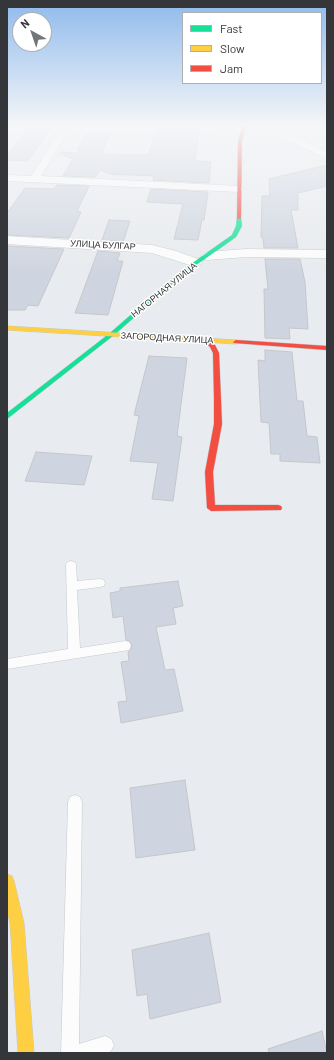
<!DOCTYPE html>
<meta charset="utf-8">
<style>
body{margin:0}
#map{position:relative;width:334px;height:1060px;overflow:hidden;background:#e8ebef;font-family:Barlow,sans-serif}
canvas{display:block}
.frame{position:absolute;inset:0;border:8px solid #343639;pointer-events:none}
.legend{position:absolute;left:182px;top:12px;width:140px;height:72px;box-sizing:border-box;background:#fff;border:1px solid #aeafb0;margin:0;padding:5px 7px;list-style:none;font-size:12px;color:#343639}
.legend li{display:flex;align-items:center;gap:8px;height:20px}
.legend b{width:20px;border:1px solid #aeafb0}
.north{position:absolute;left:12px;top:12px;width:40px;height:40px;box-sizing:border-box;background:#fff;border:1px solid #aeafb0;border-radius:50%;rotate:320deg;font-size:11px;font-weight:700;line-height:16px;text-align:center;color:#343639}
.north::after{content:'';display:block;margin:auto;width:14px;height:18px;background:#737579;clip-path:polygon(50% 0,100% 100%,50% 72%,0 100%)}
</style>
<div id="map">
<canvas width="334" height="1060"></canvas>
<div class="frame"></div>
<ul class="legend">
<li><b style="height:5px;background:#16e098"></b>Fast</li>
<li><b style="height:5px;background:#ffcf43"></b>Slow</li>
<li><b style="height:5px;background:#f24e42"></b>Jam</li>
</ul>
<div class="north">N</div>
</div>
<script>
const g = document.querySelector('canvas').getContext('2d');
g.lineJoin = 'round';
function paint(path, color) {
  g.fillStyle = color;
  g.fill(path, 'evenodd');
}
function shape(rows) {
  const path = new Path2D();
  for (const r of rows) {
    path.moveTo(r[0], r[1]);
    for (let i = 2; i < r.length; i += 2) path.lineTo(r[i], r[i + 1]);
  }
  return path;
}
function stroke(path, color, width, dash) {
  g.strokeStyle = color;
  g.lineWidth = width;
  g.lineCap = dash ? 'butt' : 'round';
  g.setLineDash(dash || []);
  g.stroke(path);
}
function drawText(font, color, halo, rows, align = 'center') {
  g.font = font + ' Barlow,sans-serif';
  g.lineWidth = 3;
  g.setLineDash([]);
  g.textBaseline = 'middle';
  g.strokeStyle = halo;
  g.fillStyle = color;
  for (const [text, x, y, turn = 0] of rows) {
    g.save();
    g.translate(x, y);
    g.rotate((+turn || 0) * Math.PI / 180);
    g.textAlign = isNaN(turn) ? turn : align;
    if (halo) g.strokeText(text, 0, 0);
    g.fillText(text, 0, 0);
    g.restore();
  }
}
const building = shape([
 [33,124,54,124,27,161,7,160,7,155,33,124],
 [159,124,200,124,195,161,211,162,209,183,153,180,154,176,110,174,100,170,97,175,94,177,63,176,73,159,61,154,61,152,77,153,79,150,77,150,87,133,111,134,101,154,148,155,159,124],
 [327,165,327,186,298,193,298,210,291,210,298,248,264,248,263,238,261,237,262,196,270,196,269,179,327,165],
 [57,185,89,186,77,211,81,212,69,238,7,235,7,213,25,188,54,189,57,185],
 [151,189,208,192,204,220,202,220,198,240,174,239,183,204,147,202,151,189],
 [109,220,130,221,123,242,102,240,109,220],
 [7,246,64,249,38,306,28,305,25,310,7,310,7,246],
 [98,251,120,253,117,261,123,261,108,315,75,313,98,251],
 [265,259,300,259,305,282,308,329,289,328,290,339,265,338,264,289,268,289,265,259],
 [265,350,292,352,297,401,303,401,307,436,317,437,320,463,280,461,280,454,271,454,269,423,261,422,258,360,265,361,265,350],
 [149,356,187,358,177,436,182,437,173,501,152,499,158,463,130,461,139,416,134,415,149,356],
 [36,452,92,456,84,485,25,481,36,452],
 [178,581,183,606,173,608,176,624,156,627,165,670,174,669,183,711,121,723,118,702,127,701,121,662,129,661,128,652,130,651,132,645,130,641,126,640,123,616,113,618,110,593,120,591,120,588,178,581],
 [185,780,195,850,136,858,130,788,185,780],
 [209,933,221,1002,150,1019,147,994,137,996,132,950,209,933],
 [322,1031,327,1053,269,1053,268,1049,322,1031]
]);
paint(building, '#cfd5e0');
stroke(building, '#c4c6ca', 1);
const lane = shape([
 [218,124,223,124,242,140,242,142,238,142,218,124],
 [71,561,75,562,76,565,77,581,100,579,104,580,105,583,104,586,100,587,77,590,80,648,125,641,129,642,131,646,129,650,7,669,7,659,68,649,66,565,67,562,71,561],
 [75,795,80,797,82,802,79,1044,105,1036,111,1039,114,1045,111,1051,107,1053,61,1053,68,802,70,797,75,795]
]);
const street = shape([
 [65,124,73,124,41,176,239,186,244,189,239,192,7,181,7,175,31,176,65,124],
 [282,124,327,124,327,128,279,129,327,152,327,159,267,130,245,131,241,128,245,125,282,124],
 [7,236,152,245,176,251,201,260,202,263,196,267,152,253,7,244,7,236],
 [246,249,327,250,327,258,246,257,207,260,201,256,207,252,246,249]
]);
const fast = shape([
 [237,217,241,218,242,226,236,237,185,273,114,335,7,419,7,413,110,333,181,271,232,235,236,226,237,217]
]);
const slow = shape([
 [7,326,236,340,239,342,236,344,7,330,7,326],
 [7,874,12,876,14,881,24,923,34,1053,18,1053,10,923,7,910,7,874]
]);
const jam = shape([
 [243,124,247,124,242,141,241,218,239,219,237,218,238,141,243,124],
 [204,338,215,345,219,353,222,424,213,472,215,505,278,505,281,506,282,508,281,510,211,511,207,508,205,472,214,424,214,398,213,353,210,347,201,340,204,338],
 [236,340,327,346,327,350,234,343,233,342,236,340]
]);
stroke(lane, '#c6c8cb', 1);
stroke(street, '#c6c8cb', 1);
stroke(fast, '#c6c8cb', 1);
stroke(slow, '#c6c8cb', 1);
stroke(jam, '#c6c8cb', 1);
paint(lane, '#fcfcfd');
paint(street, '#fcfcfd');
paint(fast, '#16e098');
paint(slow, '#ffcf43');
paint(jam, '#f24e42');
const sky = g.createLinearGradient(0, 0, 0, 272);
sky.addColorStop(0, '#8fbaec');
sky.addColorStop(0.46, '#f5f6f8');
sky.addColorStop(1, '#f5f6f800');
g.fillStyle = sky;
g.fillRect(0, 0, 334, 272);
drawText('9px', '#343639', '#fff', [
 ["УЛИЦА БУЛГАР",103,245,3],
 ["НАГОРНАЯ УЛИЦА",164,290,-39],
 ["ЗАГОРОДНАЯ УЛИЦА",167,338,3]
]);
</script>
